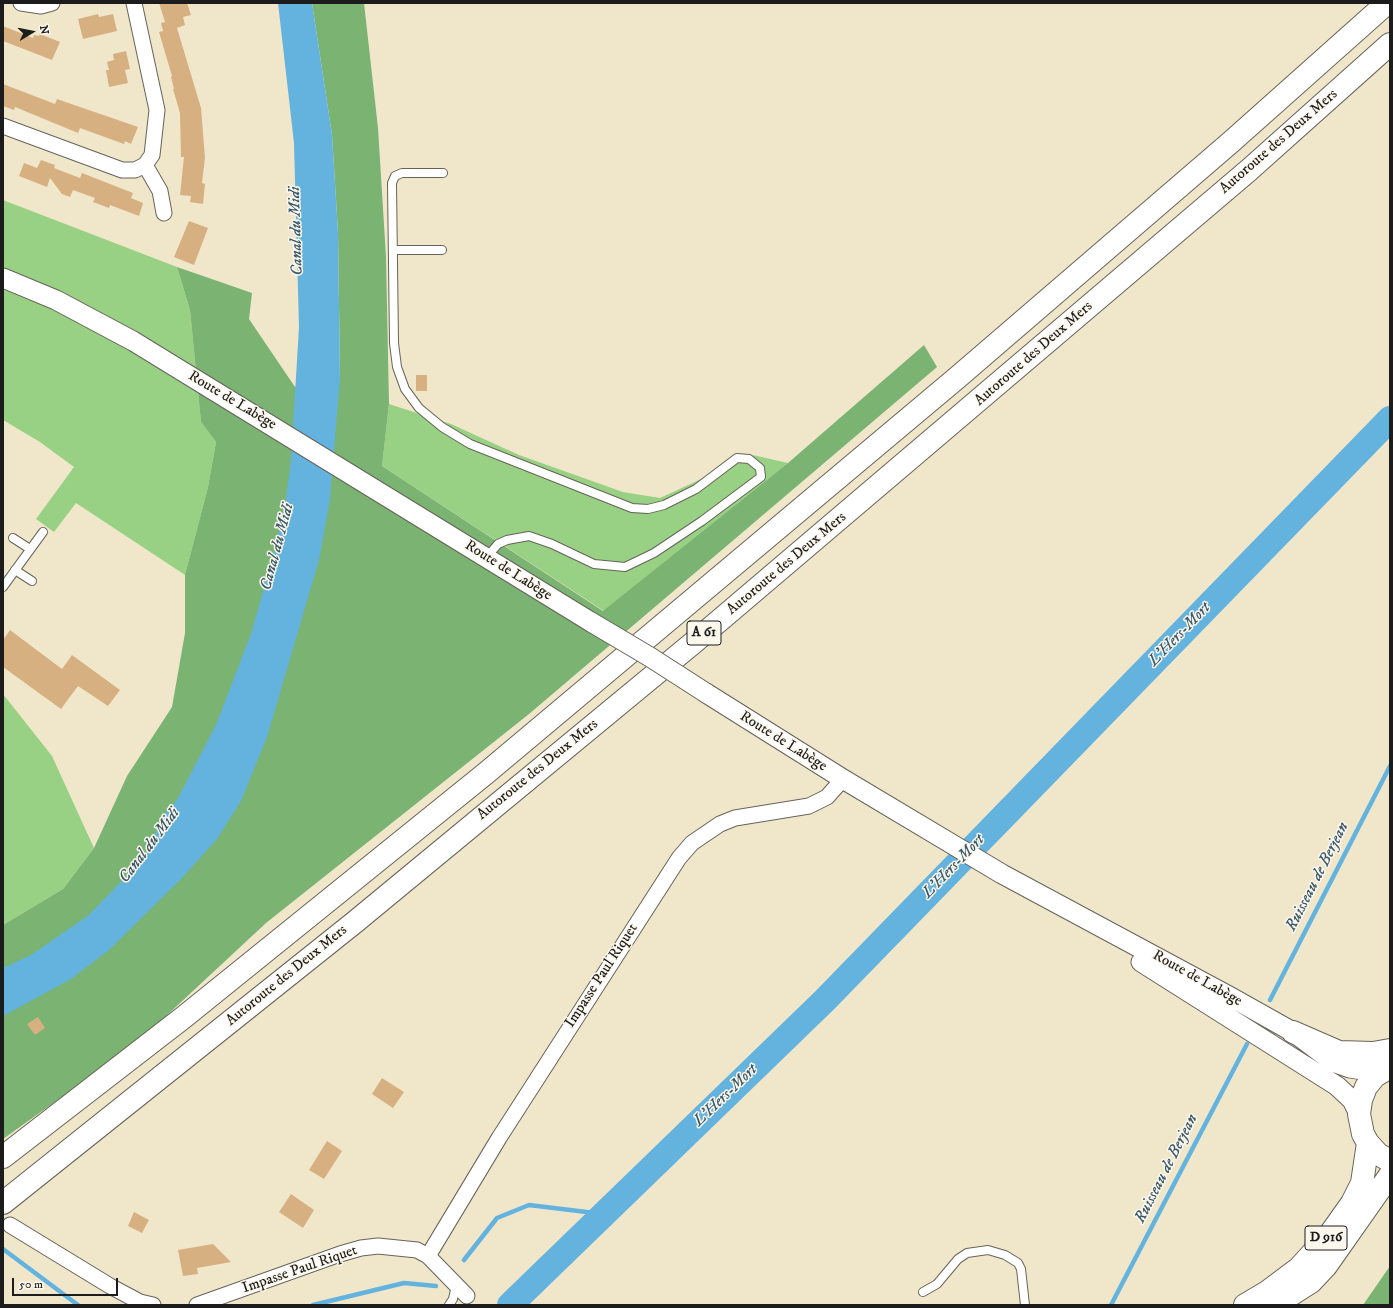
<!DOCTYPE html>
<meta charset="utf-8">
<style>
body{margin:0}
#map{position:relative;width:1393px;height:1308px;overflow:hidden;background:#f0e7cb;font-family:"IM FELL DW Pica",serif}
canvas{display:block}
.frame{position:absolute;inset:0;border:4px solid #1c1c1c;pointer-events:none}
.north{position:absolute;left:12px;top:12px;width:40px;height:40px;-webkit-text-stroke:3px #fbf7ec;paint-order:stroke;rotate:80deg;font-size:11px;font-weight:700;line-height:16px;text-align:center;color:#1c1c1c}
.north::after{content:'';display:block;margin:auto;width:14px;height:18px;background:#1c1c1c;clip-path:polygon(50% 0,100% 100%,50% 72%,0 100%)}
.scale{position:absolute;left:12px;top:1278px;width:106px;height:18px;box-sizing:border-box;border:2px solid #1c1c1c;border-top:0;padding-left:5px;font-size:12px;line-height:14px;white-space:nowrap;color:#1c1c1c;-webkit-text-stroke:3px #fbf7ec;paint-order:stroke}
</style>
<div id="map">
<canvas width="1393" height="1308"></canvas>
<div class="frame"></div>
<div class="north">N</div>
<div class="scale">50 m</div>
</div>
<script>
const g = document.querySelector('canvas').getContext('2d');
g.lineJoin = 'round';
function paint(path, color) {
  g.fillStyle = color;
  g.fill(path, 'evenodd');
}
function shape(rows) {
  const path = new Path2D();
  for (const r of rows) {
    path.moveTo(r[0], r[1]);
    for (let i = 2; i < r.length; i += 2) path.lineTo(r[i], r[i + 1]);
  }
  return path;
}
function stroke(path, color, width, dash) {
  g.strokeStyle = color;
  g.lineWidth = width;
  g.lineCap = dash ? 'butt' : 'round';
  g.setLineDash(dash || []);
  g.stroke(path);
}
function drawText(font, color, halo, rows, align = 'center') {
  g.font = font + ' "IM FELL DW Pica",serif';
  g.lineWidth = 3;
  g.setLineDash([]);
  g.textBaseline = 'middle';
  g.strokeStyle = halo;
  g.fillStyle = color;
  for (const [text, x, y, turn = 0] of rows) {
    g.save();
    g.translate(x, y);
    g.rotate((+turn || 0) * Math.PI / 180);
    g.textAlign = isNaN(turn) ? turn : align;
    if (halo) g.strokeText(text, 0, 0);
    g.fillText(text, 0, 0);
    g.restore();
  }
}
paint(shape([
 [3,200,177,267,190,310,201,422,216,442,208,487,185,575,76,503,54,532,36,519,74,467,40,442,3,420],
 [389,404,451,424,519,455,623,492,660,498,753,455,788,463,604,611,382,466],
 [3,694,52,756,94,848,63,889,3,925]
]), '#99d184');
paint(shape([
 [312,3,364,3,378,128,386,257,389,404,382,466,603,611,788,463,924,345,937,367,529,714,266,923,136,1044,3,1139,3,925,63,889,94,848,127,776,172,707,185,633,185,575,208,487,216,442,201,422,190,310,177,267,252,293,249,319,295,387,340,378,338,232,332,135],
 [1390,1266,1390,1305,1363,1305]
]), '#7ab372');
paint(shape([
 [278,3,312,3,332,135,338,232,340,378,330,499,319,560,267,737,241,801,217,839,182,878,109,950,71,979,3,1016,3,968,31,955,89,915,137,865,152,844,160,819,177,800,216,725,251,634,275,549,285,506,291,460,299,327,294,143]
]), '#64b3de');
stroke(shape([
 [1270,1000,1390,766],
 [3,1249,78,1305],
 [464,1260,497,1218,529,1205,603,1214],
 [313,1305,404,1283,436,1286],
 [1111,1305,1247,1044]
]), '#64b3de', 4.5);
stroke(shape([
 [510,1305,825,1000,1390,419]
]), '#64b3de', 26);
paint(shape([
 [159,3,187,3,191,15,183,17,185,25,177,28,201,108,205,158,202,183,205,184,203,204,190,202,191,196,180,195,184,157,181,157,180,113,173,89,174,89,171,77,172,76,159,32,163,31,161,23,165,22],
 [98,14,99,17,113,14,117,31,83,39,78,19],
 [3,26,33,38,34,35,39,36,40,34,60,42,52,60,3,41],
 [126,51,130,69,125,70,128,83,109,87,106,70,109,70,107,62,114,60,113,54],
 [3,84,55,104,57,99,138,127,131,144,125,141,124,144,80,128,78,133,15,107,14,110,3,106],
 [41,160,55,165,54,168,80,178,82,173,133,193,131,198,143,203,139,216,110,205,109,208,93,202,95,198,73,190,70,197,62,194,50,178,47,187,19,176,24,163,37,168],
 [189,221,208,228,194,265,174,257],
 [416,375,427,375,427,391,416,391],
 [10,630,62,669,72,655,120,690,108,706,78,686,61,709,3,667,3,640],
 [38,1017,45,1028,35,1035,27,1024],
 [382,1078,404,1092,393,1108,372,1094],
 [327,1141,342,1151,324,1179,309,1170],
 [291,1194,314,1210,303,1228,279,1212],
 [134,1212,149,1220,142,1233,128,1226],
 [213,1244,231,1262,197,1268,198,1274,183,1276,178,1250]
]), '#d7b082');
const service = shape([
 [443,173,402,173,395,176,392,183,394,343,397,367,405,389,419,408,442,427,470,444,632,508,648,509,664,505,696,489,737,458,749,459,760,468,761,477,702,521,654,553,625,567,594,564,552,544,529,536,507,540,498,544,486,558],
 [393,250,442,250],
 [13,538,30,549],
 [15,570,32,581],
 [3,587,43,532],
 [923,1292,937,1284,958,1259,967,1253,988,1250,1005,1255,1018,1263,1021,1269,1025,1305],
 [449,1305,453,1299,456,1285]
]);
const minor = shape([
 [21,3,41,6,52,3],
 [3,126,122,170,135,170,145,165,152,155,157,110,134,3],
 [145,165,160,191,164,213],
 [10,1225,110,1286,140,1302,153,1305],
 [428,1256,499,1138,679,858,692,843,720,824,735,818,809,806,827,797,843,779],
 [197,1305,340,1254,361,1248,378,1246,417,1250,428,1256,467,1296]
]);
const tertiary = shape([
 [3,278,56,300,133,341,591,622],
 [706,693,843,779,1002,874,1229,996,1293,1032,1333,1062,1350,1068,1369,1071,1387,1068],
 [1141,962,1337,1086,1352,1100,1359,1114]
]);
const primary = shape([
 [1293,1032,1339,1052,1373,1053,1390,1050],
 [1390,1067,1375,1076,1366,1087,1361,1100,1359,1114,1363,1134,1368,1143,1378,1154,1390,1161],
 [1245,1305,1267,1292,1299,1268,1330,1234,1352,1203,1362,1183,1368,1143],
 [1275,1305,1311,1282,1326,1266,1390,1175]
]);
const motorway = shape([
 [3,1157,184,1017,485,774,958,377,1231,142,1387,3],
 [3,1203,355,922,693,643,1249,170,1390,44]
]);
stroke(service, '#666359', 10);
stroke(minor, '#666359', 17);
stroke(tertiary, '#666359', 21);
stroke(primary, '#666359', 24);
stroke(motorway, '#666359', 24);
stroke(service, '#fff', 8);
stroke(minor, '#fff', 15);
stroke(tertiary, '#fff', 19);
stroke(primary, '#fff', 22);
stroke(motorway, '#fff', 22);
const tertiaryBridge = shape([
 [591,622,650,657,706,693]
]);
stroke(tertiaryBridge, '#666359', 21, []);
stroke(tertiaryBridge, '#fff', 19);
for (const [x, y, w] of [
 [704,633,34],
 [1326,1238,42]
]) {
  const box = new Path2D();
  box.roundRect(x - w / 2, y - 12, w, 24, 3);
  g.fillStyle = '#fbf7ec';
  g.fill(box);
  stroke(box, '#1c1c1c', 1);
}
drawText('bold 14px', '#1c1c1c', null, [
 ["A 61",704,633],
 ["D 916",1326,1238]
]);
drawText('15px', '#1c1c1c', '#fbf7ec', [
 ["Autoroute des Deux Mers",1279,142,-41],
 ["Autoroute des Deux Mers",1034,354,-41],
 ["Route de Labège",232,401,31],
 ["Autoroute des Deux Mers",787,564,-40],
 ["Route de Labège",508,571,32],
 ["Route de Labège",783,742,32],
 ["Autoroute des Deux Mers",538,770,-39],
 ["Autoroute des Deux Mers",287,976,-39],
 ["Impasse Paul Riquet",602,976,-57],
 ["Route de Labège",1197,979,29],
 ["Impasse Paul Riquet",300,1270,-19]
]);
drawText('italic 16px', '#39586a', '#fbf7ec', [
 ["Canal du Midi",297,231,-92],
 ["Canal du Midi",278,547,-75],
 ["L'Hers-Mort",1180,635,-46],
 ["Canal du Midi",150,846,-53],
 ["L'Hers-Mort",954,867,-46],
 ["Ruisseau de Berjean",1318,877,-63],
 ["L'Hers-Mort",726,1096,-44],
 ["Ruisseau de Berjean",1167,1169,-63]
]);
</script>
